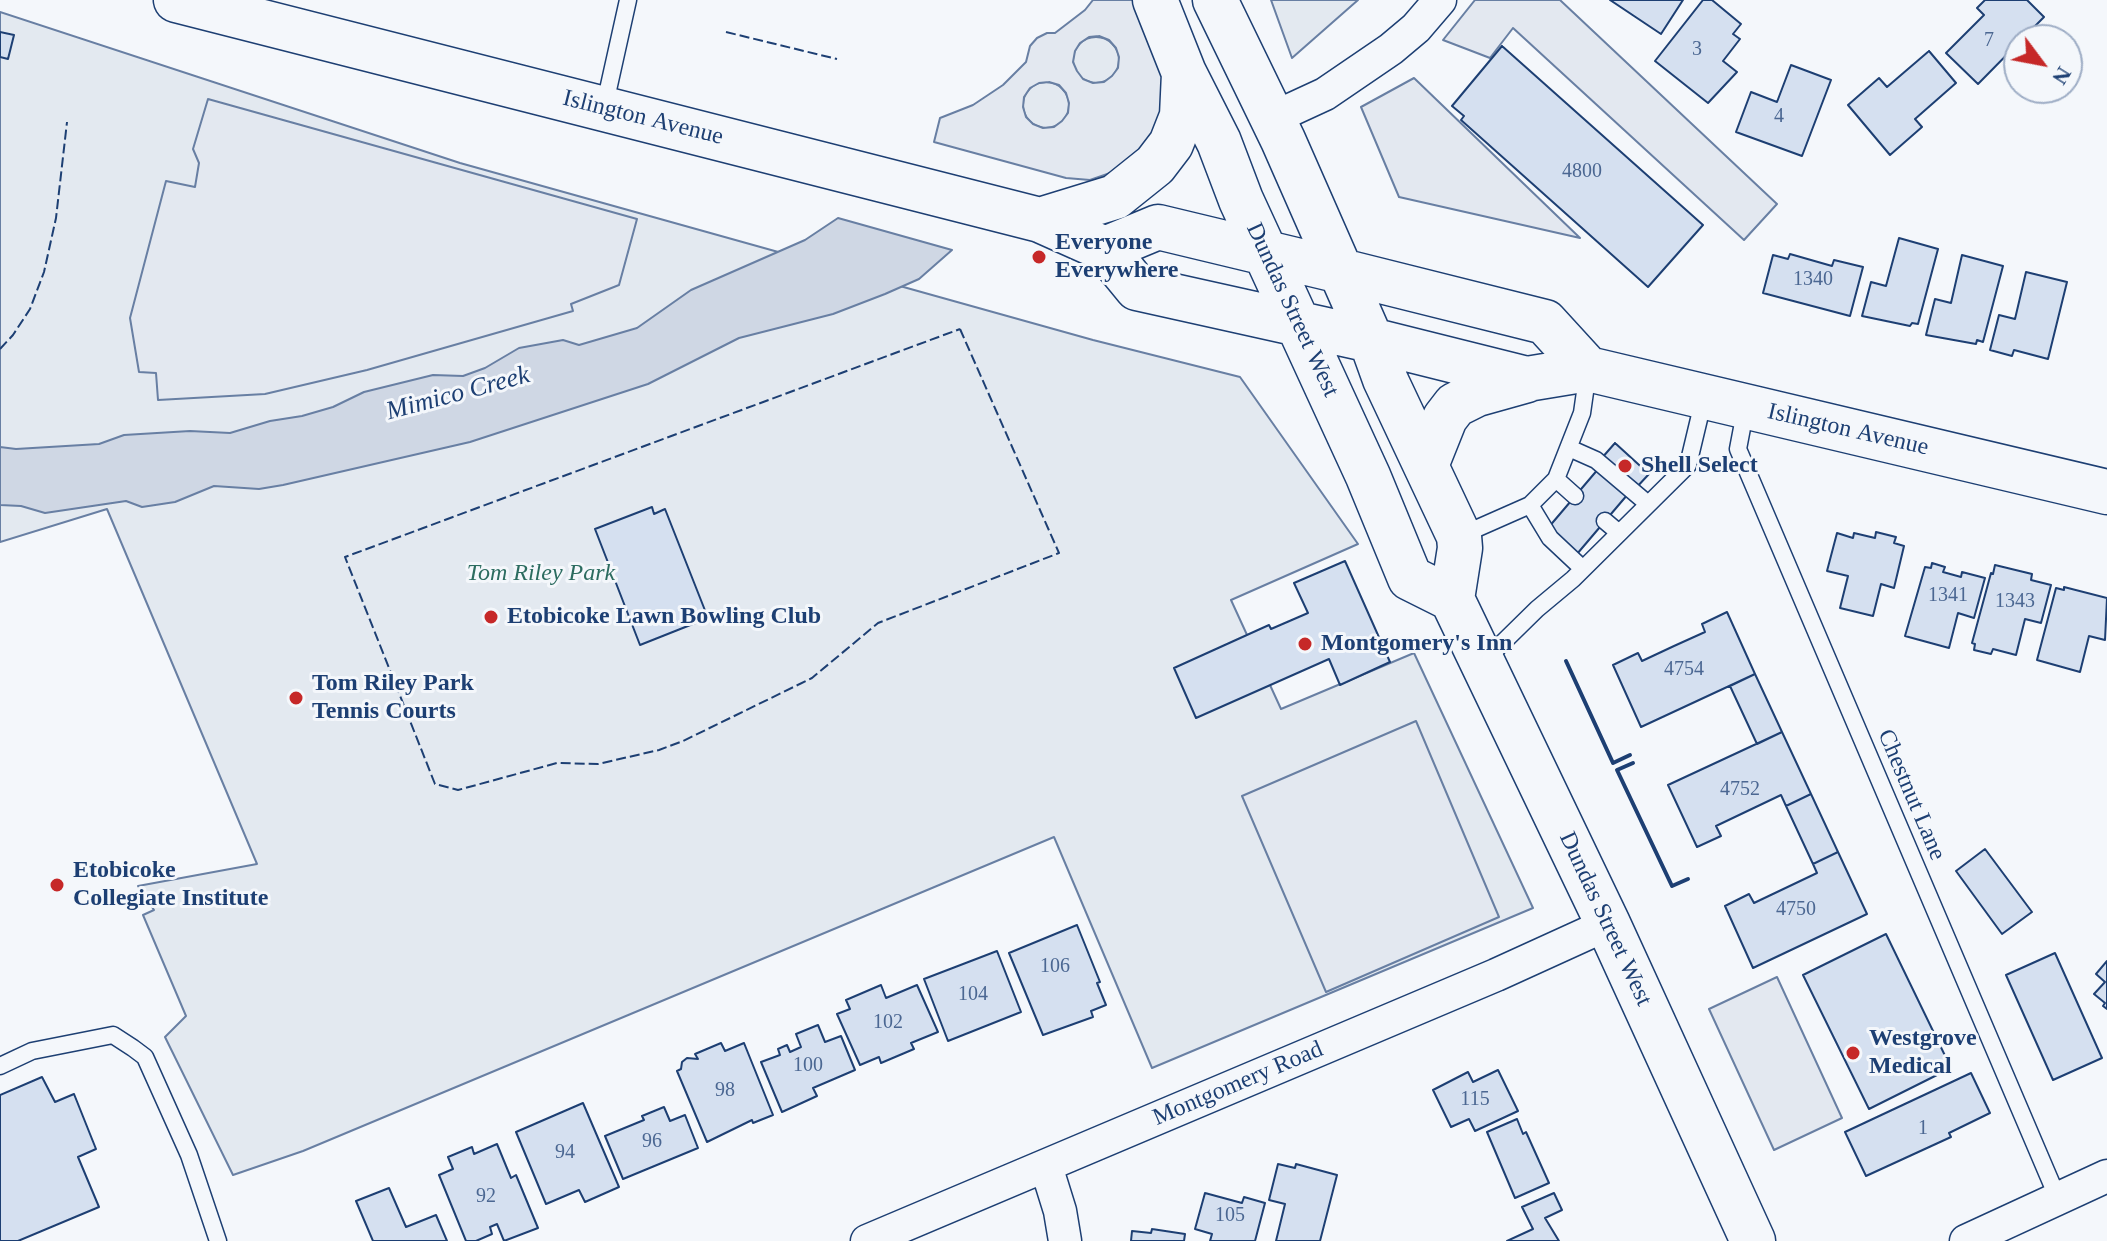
<!DOCTYPE html>
<style>
body{margin:0}
#map{position:relative;width:2107px;height:1241px;overflow:hidden;background:#f4f7fb;font-family:"Times New Roman",serif}
canvas{display:block}
.north{position:absolute;left:2003px;top:24px;width:80px;height:80px;box-sizing:border-box;background:#f4f7fb;border:2px solid #9eadc5;border-radius:50%;rotate:122deg;font-size:22px;font-weight:700;line-height:32px;text-align:center;color:#1d3f73}
.north::after{content:'';display:block;margin:auto;width:28px;height:36px;background:#c62828;clip-path:polygon(50% 0,100% 100%,50% 72%,0 100%)}
</style>
<div id="map">
<canvas width="2107" height="1241"></canvas>
<div class="north">N</div>
</div>
<script>
const g = document.querySelector('canvas').getContext('2d');
g.lineJoin = 'round';
function paint(path, color) {
  g.fillStyle = color;
  g.fill(path, 'evenodd');
}
function shape(rows) {
  const path = new Path2D();
  for (const r of rows) {
    if (r.length === 3) {
      path.moveTo(r[0] + r[2], r[1]);
      path.arc(r[0], r[1], r[2], 0, 2 * Math.PI);
      continue;
    }
    path.moveTo(r[0], r[1]);
    for (let i = 2; i < r.length; i += 2) path.lineTo(r[i], r[i + 1]);
  }
  return path;
}
function stroke(path, color, width, dash) {
  g.strokeStyle = color;
  g.lineWidth = width;
  g.lineCap = dash ? 'butt' : 'round';
  g.setLineDash(dash || []);
  g.stroke(path);
}
function drawText(font, color, halo, rows, align = 'center') {
  g.font = font + ' "Times New Roman",serif';
  g.lineWidth = 6;
  g.setLineDash([]);
  g.textBaseline = 'middle';
  g.strokeStyle = halo;
  g.fillStyle = color;
  for (const [text, x, y, turn = 0] of rows) {
    g.save();
    g.translate(x, y);
    g.rotate((+turn || 0) * Math.PI / 180);
    g.textAlign = isNaN(turn) ? turn : align;
    if (halo) g.strokeText(text, 0, 0);
    g.fillText(text, 0, 0);
    g.restore();
  }
}
const green = shape([
 [1271,0,1358,0,1292,58,1271,0],
 [0,12,460,163,1093,340,1240,377,1358,544,1231,600,1281,709,1414,653,1533,908,1152,1068,1054,837,303,1151,233,1175,165,1037,186,1016,143,915,154,910,138,886,257,864,107,509,0,542,0,12],
 [1096,60,23],
 [1046,105,23]
]);
paint(green, '#e3e9f0');
stroke(green, '#687fa3', 2);
const parking = shape([
 [1093,0,1136,0,1169,84,1159,132,1113,172,1090,180,1066,178,934,142,940,118,973,105,1003,85,1026,62,1030,46,1037,38,1047,33,1055,33,1085,10,1093,0],
 [1099,36,1109,40,1116,48,1119,57,1118,68,1112,76,1104,82,1093,83,1083,79,1077,71,1073,62,1075,51,1080,43,1089,37,1099,36],
 [1049,82,1059,85,1066,93,1069,103,1068,113,1062,121,1054,127,1043,128,1033,124,1026,117,1023,107,1024,97,1030,88,1039,83,1049,82],
 [1475,0,1560,0,1777,204,1744,240,1513,28,1490,58,1443,40,1475,0],
 [1414,78,1580,238,1399,197,1361,107,1414,78],
 [208,99,637,219,619,285,571,304,573,311,367,370,265,394,158,400,156,373,139,372,130,318,166,181,195,187,199,163,193,149,208,99],
 [1416,721,1499,917,1326,992,1242,796,1416,721],
 [1777,977,1842,1118,1774,1150,1709,1009,1777,977]
]);
paint(parking, '#e3e8f0');
stroke(parking, '#687fa3', 2);
const water = shape([
 [838,218,952,250,919,279,885,294,833,314,739,338,648,384,470,442,283,485,259,489,214,486,175,502,142,507,126,501,45,513,21,506,0,505,0,447,16,449,99,444,124,435,190,431,230,433,270,421,302,416,333,407,364,392,433,375,463,376,485,368,519,348,563,340,579,345,637,328,691,290,805,240,838,218]
]);
paint(water, '#cfd7e4');
stroke(water, '#687fa3', 2);
const building = shape([
 [1610,0,1683,0,1661,34,1610,0],
 [1703,0,1712,0,1741,24,1733,34,1740,39,1723,61,1737,72,1708,103,1655,61,1703,0],
 [1985,0,2027,0,2044,17,1978,84,1946,53,1984,15,1977,8,1985,0],
 [0,32,14,35,8,59,0,57,0,32],
 [1502,46,1703,225,1648,287,1461,120,1464,116,1452,106,1502,46],
 [1929,51,1956,83,1915,119,1922,127,1890,155,1848,105,1879,78,1887,87,1929,51],
 [1791,65,1831,80,1802,156,1736,132,1751,92,1777,102,1791,65],
 [1899,238,1938,249,1918,324,1912,323,1910,326,1862,316,1871,282,1886,286,1899,238],
 [1790,254,1832,266,1834,260,1863,267,1850,316,1763,293,1773,255,1788,259,1790,254],
 [1962,255,2003,266,1983,342,1977,340,1976,344,1926,335,1935,299,1951,303,1962,255],
 [2026,272,2067,282,2048,359,2014,350,2012,356,1990,350,1999,315,2015,319,2026,272],
 [1615,443,1649,474,1635,489,1601,459,1615,443],
 [1599,468,1628,494,1577,554,1548,528,1599,468],
 [652,507,654,514,665,509,708,618,640,645,595,529,652,507],
 [1876,532,1896,537,1894,543,1904,546,1894,588,1881,584,1873,616,1840,608,1848,576,1827,571,1837,533,1853,538,1854,533,1875,538,1876,532],
 [1345,561,1390,662,1340,685,1329,659,1196,718,1174,668,1269,625,1271,629,1308,613,1294,583,1345,561],
 [1932,563,1945,567,1943,572,1961,577,1962,572,1985,578,1974,618,1958,613,1949,648,1905,636,1925,567,1931,568,1932,563],
 [1995,565,2032,574,2031,580,2051,585,2041,623,2025,619,2016,655,1993,649,1991,654,1974,650,1975,644,1972,643,1991,573,1993,574,1995,565],
 [2064,587,2107,598,2105,640,2089,636,2080,672,2037,660,2056,588,2064,590,2064,587],
 [1727,612,1755,674,1641,727,1613,665,1638,653,1642,661,1674,646,1705,632,1702,624,1727,612],
 [1755,674,1782,732,1757,744,1730,686,1755,674],
 [1782,732,1811,794,1786,806,1781,795,1716,826,1721,836,1697,847,1668,785,1782,732],
 [1811,794,1838,852,1813,864,1786,806,1811,794],
 [1985,849,2032,912,2002,934,1956,871,1985,849],
 [1838,852,1867,914,1753,968,1725,906,1749,894,1754,903,1817,873,1813,864,1838,852],
 [1077,925,1100,982,1097,983,1106,1005,1091,1011,1093,1017,1043,1035,1009,953,1077,925],
 [1886,934,1951,1068,1869,1109,1803,975,1886,934],
 [997,951,1021,1012,948,1041,924,979,997,951],
 [2055,953,2102,1058,2053,1080,2006,975,2055,953],
 [2107,961,2107,1009,2103,1006,2105,1003,2094,994,2105,982,2096,974,2107,961],
 [881,985,886,998,917,985,938,1032,911,1043,914,1049,881,1063,879,1057,860,1065,837,1014,850,1009,846,1000,881,985],
 [818,1025,825,1042,841,1036,855,1070,813,1088,817,1096,782,1112,761,1062,780,1055,778,1049,787,1045,790,1052,801,1047,796,1034,818,1025],
 [721,1043,725,1051,744,1043,773,1115,753,1123,752,1120,707,1142,677,1071,681,1069,682,1062,687,1058,698,1059,695,1054,721,1043],
 [1498,1070,1518,1111,1475,1131,1469,1119,1451,1127,1433,1090,1468,1072,1473,1082,1498,1070],
 [1971,1073,1990,1113,1949,1133,1951,1137,1866,1176,1845,1132,1971,1073],
 [42,1077,55,1102,74,1094,96,1149,78,1157,99,1207,18,1241,0,1241,0,1095,42,1077],
 [583,1103,619,1187,585,1202,579,1190,546,1204,516,1132,583,1103],
 [664,1107,670,1121,685,1115,698,1148,623,1179,605,1136,644,1120,642,1116,664,1107],
 [1517,1119,1523,1134,1526,1132,1549,1183,1515,1198,1487,1132,1517,1119],
 [497,1144,511,1178,516,1175,538,1228,504,1241,497,1224,490,1227,492,1234,476,1241,466,1241,439,1175,453,1169,448,1157,472,1147,474,1154,497,1144],
 [1278,1164,1295,1168,1296,1164,1337,1175,1320,1241,1276,1241,1285,1204,1269,1200,1278,1164],
 [389,1188,406,1227,436,1215,447,1241,373,1241,356,1201,389,1188],
 [1205,1193,1242,1203,1244,1197,1265,1203,1255,1241,1210,1241,1212,1234,1195,1229,1205,1193],
 [1554,1193,1562,1210,1545,1218,1559,1241,1507,1241,1533,1229,1522,1207,1554,1193],
 [1152,1229,1185,1234,1184,1241,1131,1241,1132,1231,1151,1233,1152,1229]
]);
paint(building, '#d5e0f0');
stroke(building, '#1d3f73', 2);
const service = shape([
 [604,108,628,0],
 [1746,407,1738,449,2059,1201],
 [1569,448,1596,460,1648,504],
 [1556,479,1575,496],
 [1530,505,1550,538,1583,569],
 [1605,521,1618,532],
 [1462,535,1530,505,1556,479,1582,413,1588,371],
 [1484,661,1537,609,1573,579,1688,465,1704,398],
 [0,1066,32,1051,113,1035,133,1048,145,1057,189,1155,218,1241]
]);
const minor = shape([
 [1273,118,1325,94,1391,49,1416,28,1440,0],
 [1046,1166,1060,1211,1065,1241],
 [867,1241,1496,975,1608,924],
 [1966,1241,2107,1176]
]);
const secondary = shape([
 [176,0,1040,220,1105,249,1137,288,1371,340,1527,379,1588,369,2107,492],
 [1155,0,1184,73,1219,142,1241,200,1368,476,1410,578,1452,599],
 [1215,0,1283,140,1371,340,1385,379,1459,536,1460,548,1452,599,1608,924,1753,1241],
 [1040,220,1115,197,1155,165,1171,144,1182,116,1184,73],
 [1105,249,1158,227,1341,271,1545,322,1588,369],
 [1427,463,1445,418,1455,405,1477,394,1527,380]
]);
stroke(service, '#1d3f73', 19);
stroke(minor, '#1d3f73', 35);
stroke(secondary, '#1d3f73', 47);
stroke(service, '#f4f7fb', 16);
stroke(minor, '#f4f7fb', 32);
stroke(secondary, '#f4f7fb', 44);
stroke(shape([
 [726,32,837,59],
 [960,329,1059,553,878,623,812,678,683,741,659,750,598,764,557,763,458,790,435,784,345,557,960,329],
 [0,349,13,335,30,309,44,272,56,218,67,122]
]), '#1d3f73', 2, [10, 4]);
stroke(shape([
 [1566,661,1613,763,1630,755],
 [1633,763,1617,770,1672,886,1688,879]
]), '#1d3f73', 4);
for (const [x, y, r, color] of [
 [1039,257,8,"#c62828"],
 [1625,466,8,"#c62828"],
 [491,617,8,"#c62828"],
 [1305,644,8,"#c62828"],
 [296,698,8,"#c62828"],
 [57,885,8,"#c62828"],
 [1853,1053,8,"#c62828"]
]) {
  const dot = new Path2D();
  dot.arc(x, y, r, 0, 2 * Math.PI);
  g.fillStyle = color;
  g.fill(dot);
  stroke(dot, '#f4f7fb', 3);
}
drawText('20px', '#4b6792', null, [
 ["7",1989,41],
 ["3",1697,50],
 ["4",1779,117],
 ["4800",1582,172],
 ["1340",1813,280],
 ["1341",1948,596],
 ["1343",2015,602],
 ["4754",1684,670],
 ["4752",1740,790],
 ["4750",1796,910],
 ["106",1055,967],
 ["104",973,995],
 ["102",888,1023],
 ["100",808,1066],
 ["98",725,1091],
 ["115",1475,1100],
 ["1",1923,1129],
 ["96",652,1142],
 ["94",565,1153],
 ["92",486,1197],
 ["105",1230,1216]
]);
drawText('24px', '#1d3f73', '#f4f7fb', [
 ["Islington Avenue",643,118,14],
 ["Dundas Street West",1292,310,65],
 ["Islington Avenue",1848,430,13],
 ["Chestnut Lane",1911,795,67],
 ["Dundas Street West",1605,919,65],
 ["Montgomery Road",1238,1084,-23]
]);
drawText('bold 24px', '#1d3f73', '#f4f7fb', [
 ["Everyone",1055,243],
 ["Everywhere",1055,271],
 ["Shell Select",1641,466],
 ["Etobicoke Lawn Bowling Club",507,617],
 ["Montgomery's Inn",1321,644],
 ["Tom Riley Park",312,684],
 ["Tennis Courts",312,712],
 ["Etobicoke",73,871],
 ["Collegiate Institute",73,899],
 ["Westgrove",1869,1039],
 ["Medical",1869,1067]
], 'left');
drawText('italic 24px', '#2c6c60', '#f4f7fb', [
 ["Tom Riley Park",541,574]
]);
drawText('italic 26px', '#1d3f73', '#f4f7fb', [
 ["Mimico Creek",458,394,-15]
]);
</script>
